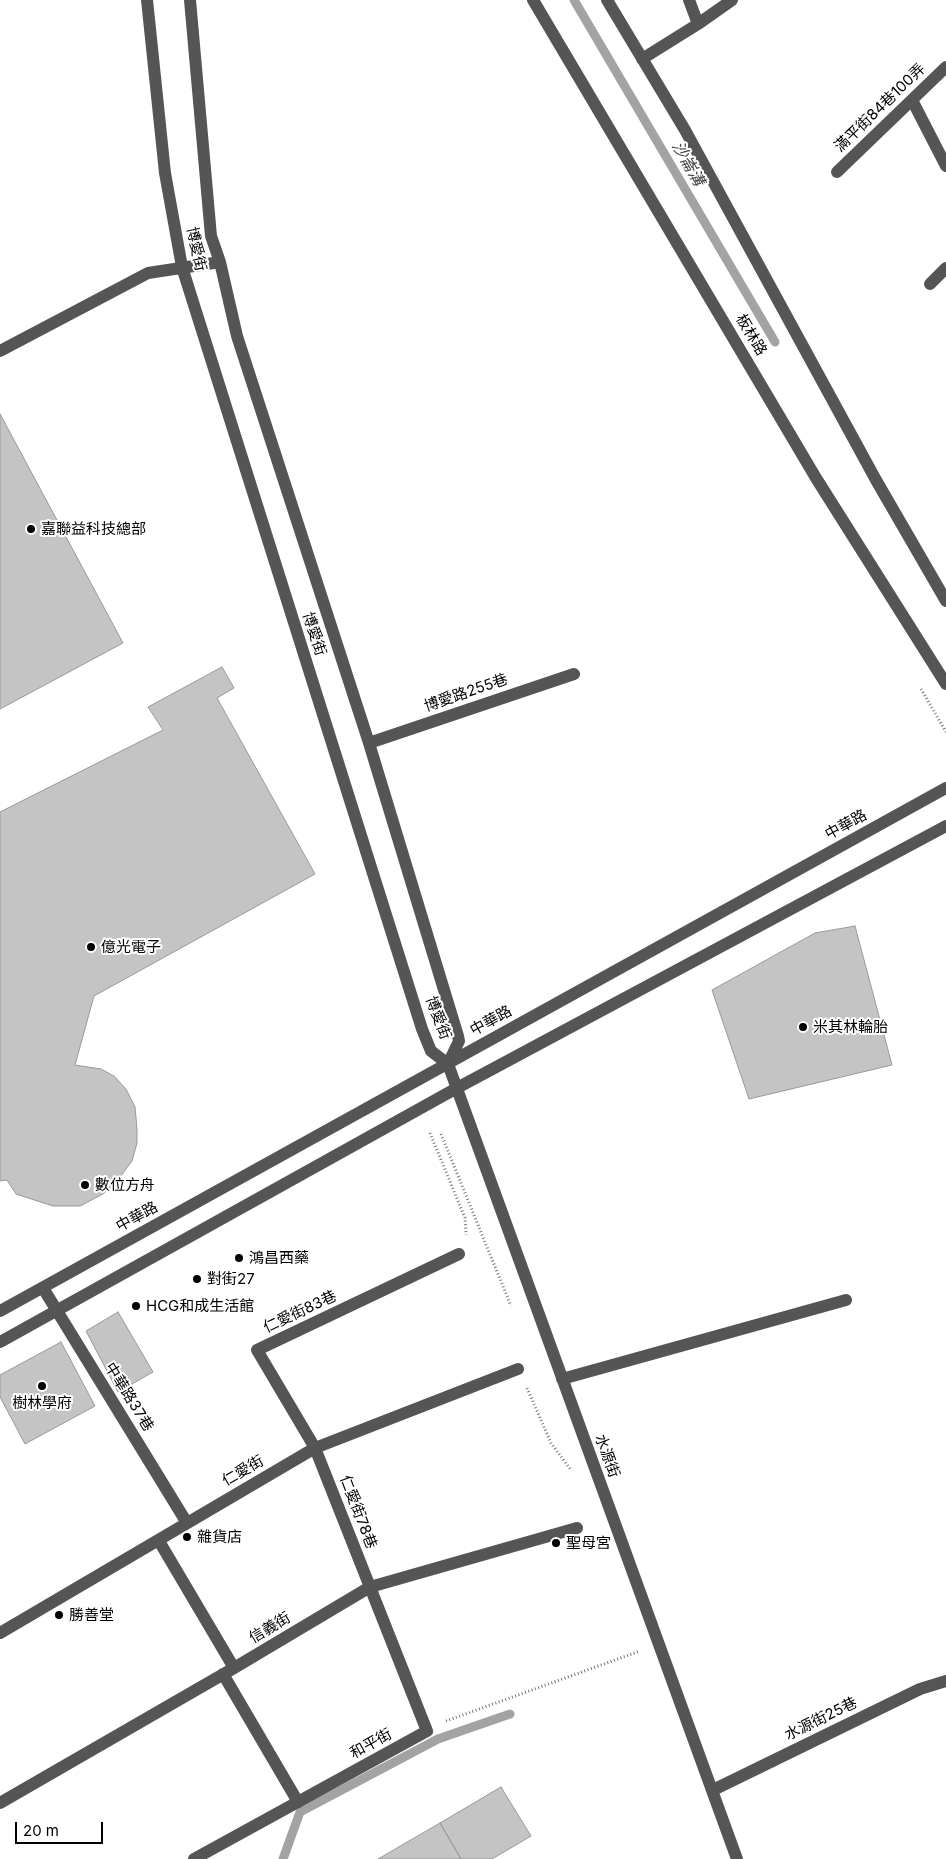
<!DOCTYPE html>
<meta charset="utf-8">
<style>
body{margin:0}
#map{position:relative;width:946px;height:1859px;overflow:hidden;background:#fff;font-family:Inter,sans-serif}
canvas{display:block}
.scale{position:absolute;left:15px;top:1822px;width:88px;height:22px;box-sizing:border-box;border:2px solid #000;border-top:0;padding-left:6px;font-size:15px;line-height:18px;white-space:nowrap;color:#000;-webkit-text-stroke:4px #fff;paint-order:stroke}
</style>
<div id="map">
<canvas width="946" height="1859"></canvas>
<div class="scale">20 m</div>
</div>
<script>
const g = document.querySelector('canvas').getContext('2d');
g.lineJoin = 'round';
function shape(rows) {
  const path = new Path2D();
  for (const r of rows) {
    path.moveTo(r[0], r[1]);
    for (let i = 2; i < r.length; i += 2) path.lineTo(r[i], r[i + 1]);
  }
  return path;
}
function stroke(path, color, width, dash) {
  g.strokeStyle = color;
  g.lineWidth = width;
  g.lineCap = dash ? 'butt' : 'round';
  g.setLineDash(dash || []);
  g.stroke(path);
}
function paint(path, color) {
  g.fillStyle = color;
  g.fill(path, 'evenodd');
}
function drawText(font, color, halo, rows, align = 'center') {
  g.font = font + ' Inter,"Noto Sans TC",sans-serif';
  g.lineWidth = 4;
  g.setLineDash([]);
  g.textBaseline = 'middle';
  g.strokeStyle = halo;
  g.fillStyle = color;
  for (const [text, x, y, turn = 0] of rows) {
    g.save();
    g.translate(x, y);
    g.rotate((+turn || 0) * Math.PI / 180);
    g.textAlign = isNaN(turn) ? turn : align;
    if (halo) g.strokeText(text, 0, 0);
    g.fillText(text, 0, 0);
    g.restore();
  }
}
stroke(shape([
 [574,0,775,342],
 [283,1859,300,1812,438,1739,510,1714]
]), '#a3a3a3', 9);
const building = shape([
 [0,414,123,643,0,709,0,414],
 [222,667,234,688,217,698,315,874,94,996,75,1065,101,1069,114,1076,126,1089,135,1107,137,1129,137,1143,132,1161,117,1181,103,1194,80,1206,53,1206,16,1194,7,1180,0,1181,0,812,163,730,148,707,222,667],
 [855,926,892,1065,749,1099,712,990,815,933,855,926],
 [118,1312,153,1372,118,1392,86,1331,118,1312],
 [61,1342,95,1406,25,1444,0,1397,0,1375,61,1342],
 [501,1787,531,1836,492,1859,461,1859,440,1823,501,1787],
 [440,1823,461,1859,378,1859,440,1823]
]);
paint(building, '#c4c4c4');
stroke(building, '#999', 1);
stroke(shape([
 [921,689,946,732],
 [430,1133,465,1218,466,1235],
 [441,1134,511,1306],
 [527,1388,551,1443,571,1470],
 [446,1721,640,1651]
]), '#777', 3, [1, 2.5]);
stroke(shape([
 [147,0,165,173,182,267,422,1029,431,1051,448,1064],
 [190,0,211,236,220,262,237,336,369,743,458,1036,459,1041,448,1064],
 [533,0,816,478,946,684],
 [607,0,685,130,876,480,946,601],
 [689,0,698,24],
 [642,59,698,24,732,0],
 [912,100,946,166],
 [837,172,946,67],
 [930,284,946,268],
 [0,351,148,273,220,262],
 [369,743,574,674],
 [448,1064,737,1859],
 [43,1288,187,1523],
 [0,1311,946,788],
 [0,1342,457,1088,946,826],
 [562,1379,846,1300],
 [159,1541,234,1668],
 [0,1633,315,1448,518,1369],
 [223,1674,298,1802],
 [713,1790,920,1689,946,1681],
 [0,1803,234,1668,370,1587,577,1528],
 [194,1859,427,1731,315,1448,257,1350,459,1254]
]), '#555', 12);
for (const [x, y, r, color] of [
 [31,529,5,"#000"],
 [91,947,5,"#000"],
 [803,1027,5,"#000"],
 [85,1185,5,"#000"],
 [239,1258,5,"#000"],
 [197,1279,5,"#000"],
 [136,1306,5,"#000"],
 [42,1386,5,"#000"],
 [187,1537,5,"#000"],
 [556,1543,5,"#000"],
 [59,1615,5,"#000"]
]) {
  const dot = new Path2D();
  dot.arc(x, y, r, 0, 2 * Math.PI);
  g.fillStyle = color;
  g.fill(dot);
  stroke(dot, '#fff', 2);
}
drawText('15px', '#000', '#fff', [
 ["滿平街84巷100弄",880,108,-44],
 ["博愛街",196,249,78],
 ["板林路",751,335,59],
 ["博愛街",314,634,72],
 ["博愛路255巷",466,693,-19],
 ["中華路",846,825,-29],
 ["博愛街",438,1018,69],
 ["中華路",491,1021,-29],
 ["中華路",137,1217,-29],
 ["仁愛街83巷",300,1312,-25],
 ["中華路37巷",129,1397,58],
 ["水源街",607,1456,70],
 ["仁愛街",243,1471,-30],
 ["仁愛街78巷",358,1512,69],
 ["信義街",270,1628,-31],
 ["水源街25巷",821,1719,-26],
 ["和平街",371,1744,-29]
]);
drawText('15px', '#000', '#fff', [
 ["嘉聯益科技總部",41,529],
 ["億光電子",101,947],
 ["米其林輪胎",813,1027],
 ["數位方舟",95,1185],
 ["鴻昌西藥",249,1258],
 ["對街27",207,1279],
 ["HCG和成生活館",146,1306],
 ["樹林學府",42,1403,"center"],
 ["雜貨店",197,1537],
 ["聖母宮",566,1543],
 ["勝善堂",69,1615]
], 'left');
drawText('italic 16px', '#444', '#fff', [
 ["沙崙溝",688,164,60]
]);
</script>
